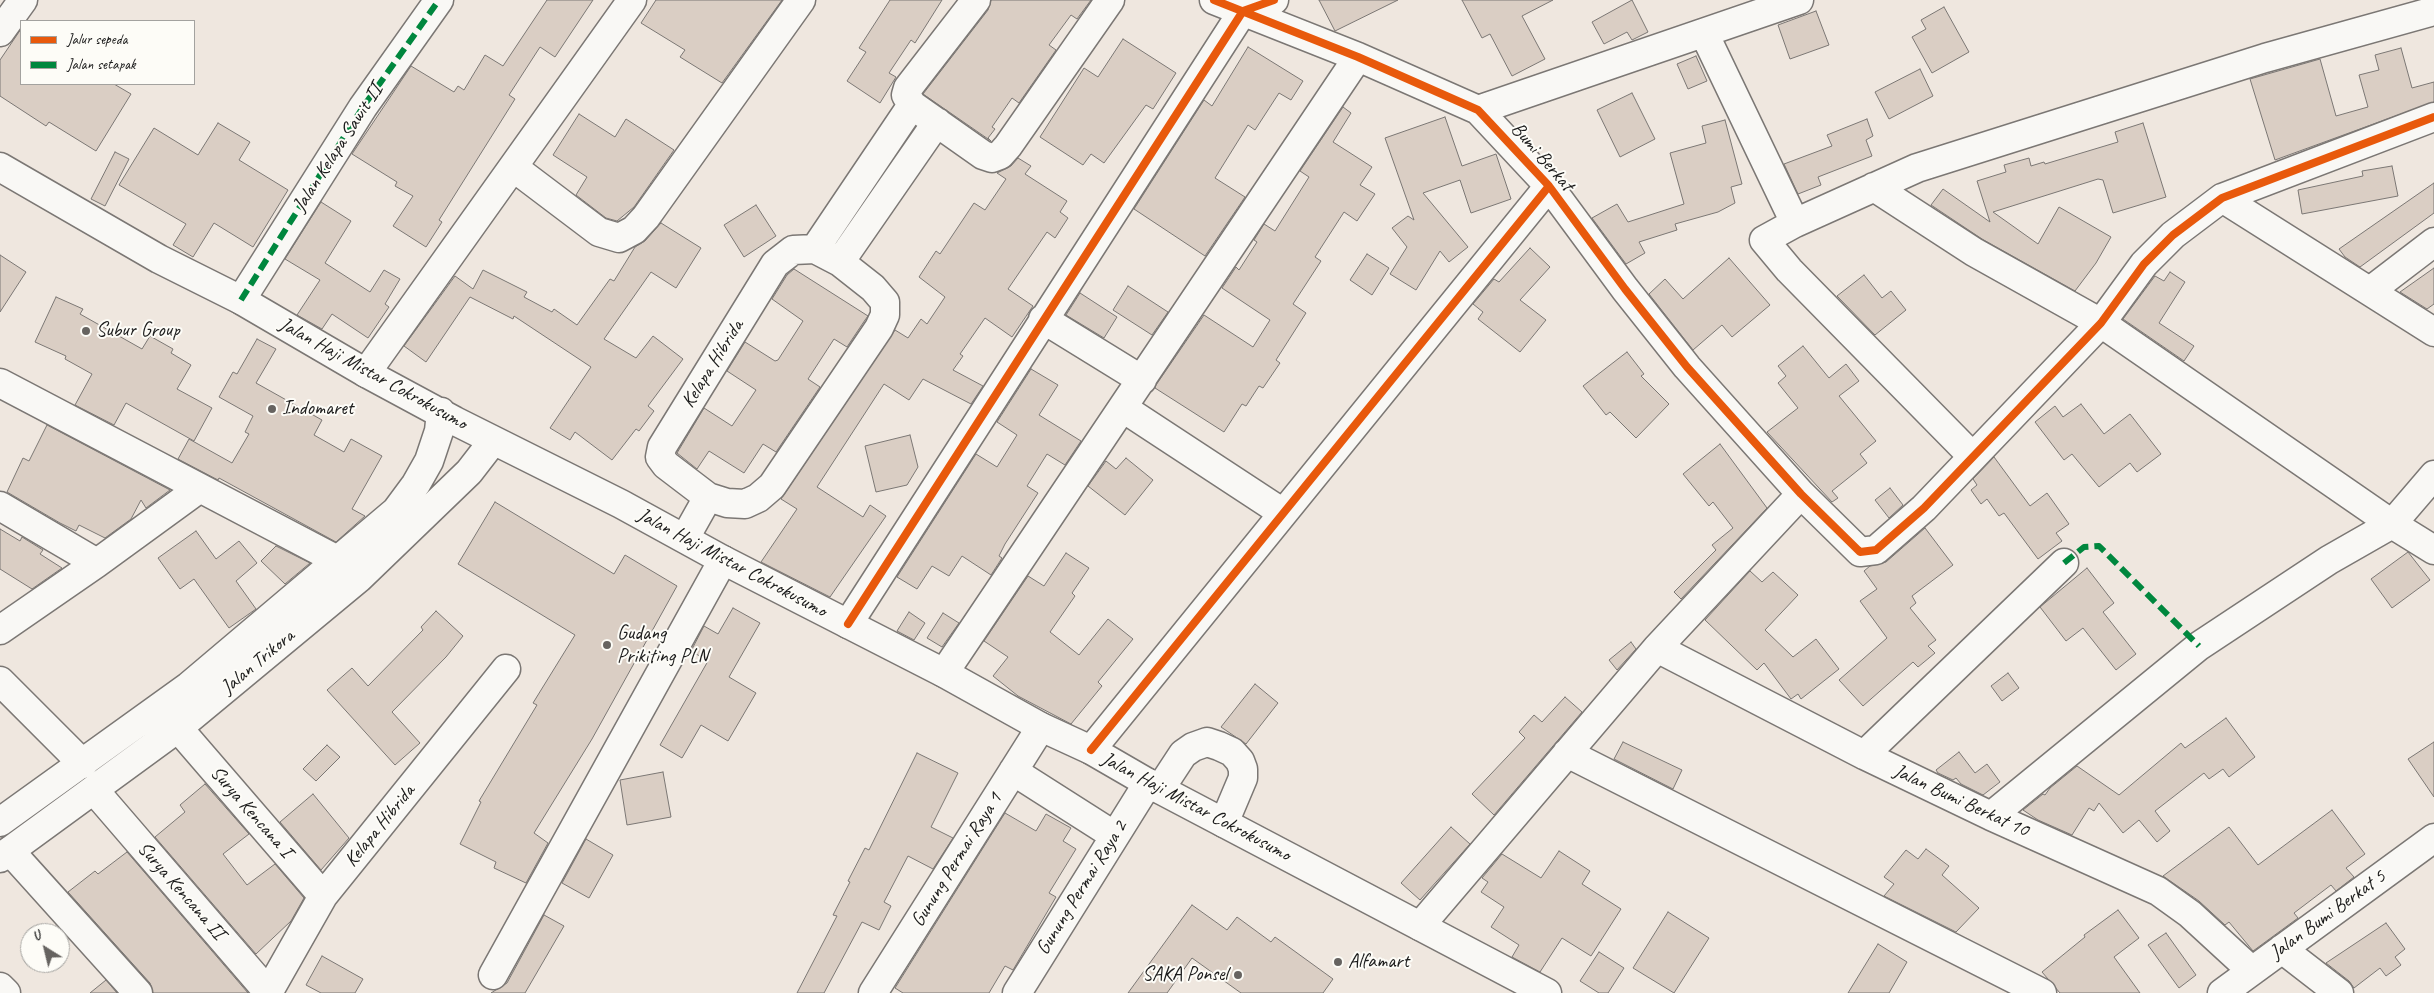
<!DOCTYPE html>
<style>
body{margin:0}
#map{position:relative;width:2434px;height:993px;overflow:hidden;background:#efe7df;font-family:Caveat,sans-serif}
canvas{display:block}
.legend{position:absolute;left:20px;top:20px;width:175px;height:65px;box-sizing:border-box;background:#fdfcf7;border:1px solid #a3a29f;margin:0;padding:6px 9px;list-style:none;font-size:15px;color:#1c1c1c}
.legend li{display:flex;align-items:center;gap:10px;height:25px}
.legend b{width:25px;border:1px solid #a3a29f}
.north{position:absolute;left:20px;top:923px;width:50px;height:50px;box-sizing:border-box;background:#fdfcf7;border:1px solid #a3a29f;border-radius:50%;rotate:324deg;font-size:14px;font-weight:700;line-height:20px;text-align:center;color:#1c1c1c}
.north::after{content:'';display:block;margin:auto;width:18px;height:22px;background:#666360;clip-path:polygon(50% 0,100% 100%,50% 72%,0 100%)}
</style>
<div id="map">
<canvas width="2434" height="993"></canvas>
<ul class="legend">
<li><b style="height:6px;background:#e8590c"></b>Jalur sepeda</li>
<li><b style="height:6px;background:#00873e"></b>Jalan setapak</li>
</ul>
<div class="north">U</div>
</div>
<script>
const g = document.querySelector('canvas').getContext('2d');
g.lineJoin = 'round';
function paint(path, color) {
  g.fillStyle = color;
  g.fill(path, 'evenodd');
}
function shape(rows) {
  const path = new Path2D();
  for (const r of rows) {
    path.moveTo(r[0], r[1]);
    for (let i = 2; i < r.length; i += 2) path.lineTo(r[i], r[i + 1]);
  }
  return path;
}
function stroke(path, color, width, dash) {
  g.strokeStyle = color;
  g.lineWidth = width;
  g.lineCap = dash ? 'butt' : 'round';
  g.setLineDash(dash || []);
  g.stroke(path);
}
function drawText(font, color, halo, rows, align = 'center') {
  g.font = font + ' Caveat,sans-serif';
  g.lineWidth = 4;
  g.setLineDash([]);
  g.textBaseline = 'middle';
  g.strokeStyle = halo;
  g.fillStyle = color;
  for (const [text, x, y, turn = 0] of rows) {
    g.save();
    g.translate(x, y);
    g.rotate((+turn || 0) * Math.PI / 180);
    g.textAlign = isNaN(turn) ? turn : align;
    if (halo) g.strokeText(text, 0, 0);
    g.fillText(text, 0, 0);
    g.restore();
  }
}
const building = shape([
 [547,0,593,0,555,57,540,47,509,95,515,99,439,220,442,222,426,247,393,226,413,196,395,186,397,182,352,154,411,66,454,92,458,86,464,90,485,55,503,66,547,0],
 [656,0,782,0,722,83,680,57,685,50,641,23,656,0],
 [890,0,942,0,915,43,911,40,889,73,896,77,880,103,847,81,866,52,859,48,890,0],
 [991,0,1091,0,1077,19,1071,15,1049,45,1056,50,1019,103,1012,98,992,127,995,129,988,138,991,141,923,94,988,10,991,0],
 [1319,0,1398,0,1335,31,1319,0],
 [1462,0,1553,0,1522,16,1545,59,1512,76,1490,34,1482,38,1462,0],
 [1632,0,1648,32,1632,40,1627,32,1604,44,1592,22,1632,0],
 [1944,7,1969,52,1932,73,1912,37,1926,29,1921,20,1944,7],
 [1816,11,1829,45,1790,59,1778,25,1816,11],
 [21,29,21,84,114,84,131,94,96,151,49,122,46,126,0,96,0,60,21,29],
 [1123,39,1176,73,1153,109,1146,105,1104,163,1091,154,1083,165,1040,137,1084,68,1098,77,1123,39],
 [1248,47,1303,81,1291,100,1279,93,1255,130,1248,125,1215,178,1245,197,1205,256,1134,209,1204,100,1212,106,1248,47],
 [2401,48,2412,88,2434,82,2434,102,2275,160,2250,79,2320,59,2336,116,2368,107,2359,75,2379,70,2375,55,2401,48],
 [1696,56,1707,81,1688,89,1677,64,1696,56],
 [1920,69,1933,96,1889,119,1875,92,1920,69],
 [1632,93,1655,139,1620,157,1597,110,1632,93],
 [1343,107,1351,113,1333,142,1372,167,1360,185,1375,194,1357,221,1344,212,1315,257,1321,261,1293,304,1306,313,1276,360,1280,363,1263,388,1259,386,1246,406,1242,404,1224,432,1155,388,1156,385,1204,315,1253,347,1270,320,1222,288,1236,267,1239,270,1257,242,1254,240,1264,224,1275,231,1309,177,1300,171,1343,107],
 [579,114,615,137,626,119,674,150,634,207,617,221,606,218,576,195,587,177,553,155,579,114],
 [1445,117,1462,166,1496,154,1511,199,1471,213,1460,180,1423,193,1468,247,1449,262,1440,251,1416,290,1390,274,1407,247,1392,228,1408,216,1414,220,1385,138,1445,117],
 [1867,119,1873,136,1866,140,1872,156,1818,177,1821,185,1798,194,1784,164,1832,146,1827,135,1867,119],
 [1725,120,1742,184,1731,187,1735,203,1718,212,1675,224,1677,230,1639,242,1645,253,1626,264,1592,218,1617,204,1628,222,1684,204,1670,153,1706,143,1702,126,1725,120],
 [218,123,250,142,239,160,288,190,253,247,214,223,193,257,173,245,186,224,119,185,154,128,198,155,218,123],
 [2143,123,2166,197,2113,213,2103,180,2098,179,1993,212,2038,244,2059,207,2111,237,2096,263,2075,291,1982,239,1931,205,1943,189,1990,222,1977,181,2006,172,2004,165,2029,158,2031,166,2044,162,2045,164,2118,142,2115,132,2143,123],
 [115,152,129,159,105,206,91,199,115,152],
 [1018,158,1031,166,1025,174,1067,201,1060,212,1068,218,1055,238,1047,232,1008,289,1033,306,1012,337,985,318,960,354,963,356,953,370,983,386,971,404,923,379,909,400,884,384,817,487,863,517,870,505,886,516,830,597,761,562,797,509,781,499,895,330,908,338,921,319,927,324,945,297,919,277,936,251,940,254,974,203,985,210,1006,179,997,173,1011,166,1018,158],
 [2392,166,2398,196,2302,214,2298,190,2363,176,2362,171,2392,166],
 [2434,183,2434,213,2360,267,2345,257,2339,249,2434,183],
 [321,202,351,221,325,263,370,292,384,270,400,279,385,304,389,307,368,338,332,314,322,329,297,315,320,280,285,259,321,202],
 [756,205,776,236,744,257,724,225,756,205],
 [661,223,701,248,676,288,651,272,604,339,636,358,653,336,683,359,648,406,654,411,639,431,636,429,612,460,575,432,570,440,550,428,591,367,514,316,513,319,470,297,426,362,404,346,455,276,473,289,483,270,527,292,524,297,552,312,554,309,577,325,610,279,614,281,635,247,645,241,661,223],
 [1530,248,1550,267,1520,300,1546,320,1520,352,1478,319,1483,312,1473,304,1494,279,1499,282,1530,248],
 [1367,254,1389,268,1372,295,1350,280,1367,254],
 [0,255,26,272,0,312,0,255],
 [1729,258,1770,305,1732,337,1722,325,1693,350,1649,294,1665,279,1683,299,1729,258],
 [2434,268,2434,304,2427,309,2400,292,2434,268],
 [794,269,868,316,865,320,847,347,834,339,808,379,820,387,776,452,763,444,744,473,709,451,697,469,677,453,704,408,732,426,756,390,727,371,745,342,775,361,778,360,803,321,772,299,787,275,794,269],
 [2170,272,2185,282,2159,323,2194,346,2184,361,2123,319,2155,276,2164,281,2170,272],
 [1864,275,1882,298,1891,291,1906,310,1875,335,1837,296,1864,275],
 [1128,286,1168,312,1152,335,1113,310,1128,286],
 [1080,293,1117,317,1104,338,1066,315,1080,293],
 [56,297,83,309,80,314,142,349,150,336,173,349,171,353,191,365,177,389,212,408,194,441,126,403,114,425,75,405,92,374,65,359,66,356,35,342,56,297],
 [257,339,276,349,256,383,322,420,314,435,344,452,351,439,382,456,352,509,365,516,336,542,219,478,218,480,178,459,189,439,232,463,249,434,245,432,253,416,219,397,233,372,237,374,257,339],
 [1803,346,1829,378,1846,364,1859,381,1839,396,1876,441,1860,454,1867,463,1832,491,1838,498,1832,502,1767,432,1798,408,1778,383,1786,376,1778,366,1803,346],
 [1627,352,1644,374,1641,376,1669,404,1636,438,1610,412,1606,415,1583,386,1627,352],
 [1031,369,1058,385,1039,415,1081,441,1065,465,1047,454,1027,486,1038,493,1005,544,999,556,1002,558,991,575,962,556,949,576,932,566,917,589,897,577,976,454,997,467,1017,435,997,422,1031,369],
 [2081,404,2104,434,2130,414,2161,454,2137,472,2130,463,2099,487,2072,454,2064,460,2035,422,2055,406,2063,417,2081,404],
 [47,425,170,490,146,508,141,500,131,519,105,538,79,525,76,531,60,523,7,492,23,458,29,461,47,425],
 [910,435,918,467,907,485,876,492,865,446,910,435],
 [1720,444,1767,508,1681,599,1674,592,1716,550,1712,545,1733,528,1713,502,1709,506,1683,474,1720,444],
 [1994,457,2030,506,2047,493,2069,524,2056,533,2062,541,2038,559,2004,513,1999,516,1987,499,1981,504,1971,490,1977,485,1973,479,1994,457],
 [1126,458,1153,480,1125,515,1088,486,1106,461,1116,469,1126,458],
 [1890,488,1903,505,1889,518,1875,500,1890,488],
 [495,502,614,574,625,555,677,586,592,739,534,833,548,843,526,883,494,868,496,862,460,844,481,802,479,801,537,705,533,703,575,635,458,564,495,502],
 [1925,528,1953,565,1912,596,1916,603,1910,608,1936,640,1928,646,1935,653,1918,667,1913,662,1863,706,1839,680,1887,638,1860,601,1877,589,1864,571,1870,566,1886,562,1925,528],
 [0,529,20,541,22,537,43,550,40,554,62,568,32,589,0,569,0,529],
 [196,531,216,559,239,541,257,563,236,581,256,609,229,628,194,579,180,589,158,558,196,531],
 [276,546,310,563,285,584,261,561,276,546],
 [2408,552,2430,580,2392,608,2371,579,2408,552],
 [1066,553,1089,568,1072,593,1075,596,1050,632,1079,655,1108,619,1133,639,1098,682,1102,686,1071,724,1018,696,993,676,1008,657,984,641,1028,576,1044,586,1066,553],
 [2087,568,2114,603,2103,612,2136,654,2116,670,2083,628,2066,641,2040,607,2087,568],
 [1750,571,1762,582,1773,572,1798,595,1765,630,1793,657,1816,639,1839,669,1801,699,1798,694,1791,699,1764,663,1757,670,1705,620,1750,571],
 [733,608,760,623,729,677,756,693,728,741,701,725,682,758,660,745,708,661,691,651,704,626,718,634,733,608],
 [436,611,463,636,446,657,392,712,420,743,395,765,327,690,352,668,368,686,423,630,421,627,436,611],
 [909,612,925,623,914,640,897,631,909,612],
 [943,613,959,623,942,647,927,638,943,613],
 [1631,642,1636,649,1617,670,1609,660,1631,642],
 [2008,673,2019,688,2002,701,1991,686,2008,673],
 [1255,684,1278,703,1246,744,1221,727,1255,684],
 [1565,697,1582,712,1494,815,1472,794,1525,738,1519,732,1534,715,1542,722,1565,697],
 [2226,718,2255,757,2229,777,2223,769,2209,779,2204,773,2155,811,2170,831,2157,842,2139,820,2123,833,2099,803,2094,811,2089,808,2072,835,2038,820,2023,810,2043,794,2045,795,2050,788,2077,766,2119,795,2181,743,2185,748,2226,718],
 [1623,742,1682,770,1673,789,1614,759,1623,742],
 [2434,742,2434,797,2408,759,2434,742],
 [327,745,340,757,316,781,303,769,327,745],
 [1959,752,1975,773,1987,764,2000,782,1983,795,1961,784,1956,778,1953,780,1938,773,1936,770,1959,752],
 [917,753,958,773,931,827,953,838,933,869,908,856,884,902,891,906,879,930,862,922,824,993,797,993,837,916,833,915,850,882,848,881,865,848,869,850,917,753],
 [663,772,671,817,627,825,620,780,663,772],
 [205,784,249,834,223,854,247,885,275,864,304,898,291,921,256,954,155,837,185,812,180,805,205,784],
 [313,794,349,838,321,870,280,822,313,794],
 [2332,810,2365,854,2346,868,2354,877,2336,891,2331,885,2294,913,2298,918,2253,951,2229,922,2225,925,2199,901,2163,876,2229,827,2258,865,2332,810],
 [1005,813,1036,831,1046,814,1071,828,1063,841,1076,849,1049,893,1056,897,1013,970,1005,966,989,993,903,993,895,988,1005,813],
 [1451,827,1470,844,1420,900,1401,883,1451,827],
 [586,839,613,855,589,898,562,883,586,839],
 [1926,849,1949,866,1942,875,1979,908,1956,932,1884,896,1894,884,1884,877,1906,850,1918,859,1926,849],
 [1559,851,1590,871,1582,884,1621,909,1591,956,1562,938,1540,972,1512,957,1519,945,1491,927,1504,907,1481,892,1488,882,1482,878,1502,854,1541,878,1559,851],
 [127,852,248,993,153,993,150,983,68,892,95,871,98,874,127,852],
 [1192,905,1227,930,1237,917,1271,942,1275,937,1333,979,1323,993,1241,993,1192,958,1167,993,1128,993,1192,905],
 [2118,910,2139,938,2114,957,2140,993,2060,993,2042,972,2085,937,2084,935,2118,910],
 [1668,912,1709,938,1674,993,1633,968,1668,912],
 [544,915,564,926,525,993,491,993,507,983,544,915],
 [2386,923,2405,949,2395,957,2401,965,2386,976,2380,968,2354,988,2349,981,2326,963,2386,923],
 [2166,933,2196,975,2179,988,2148,945,2166,933],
 [1878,944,1907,962,1889,993,1848,993,1878,944],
 [1599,952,1624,968,1608,993,1599,993,1580,981,1599,952],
 [322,956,363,979,355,993,321,993,306,985,322,956],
 [106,980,117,993,90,993,106,980]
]);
paint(building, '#dacec4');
stroke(building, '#7b7774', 1);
const minor = shape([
 [976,0,908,88,906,95,912,105,983,155,992,158,1000,155,1008,146,1110,0],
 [1214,0,1358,57,1478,110,1549,186,1625,289,1687,367,1801,494,1860,552,1876,550,1924,508,2101,323,2144,264,2173,235,2222,198,2434,117],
 [0,32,23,0],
 [1704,33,1795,223],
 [1478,110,1799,0],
 [513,167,599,232,619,238,634,230,646,217,801,0],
 [1874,187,1974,252,2101,323,2392,524,2434,550],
 [2222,198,2434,332],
 [815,249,840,262,873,288,885,302,885,315,879,328,772,486,758,498,745,504,727,503,708,497,666,465,660,457,662,447,775,264,793,250,815,249],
 [815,249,912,105],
 [840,262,937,122],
 [2370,291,2434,242],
 [241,300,363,107,439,0],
 [1043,319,1142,380],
 [366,373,632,0],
 [0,383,339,561],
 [1123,408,1283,513],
 [1972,456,1789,270,1764,240,1795,223,1917,168,2265,58,2434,11],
 [0,506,97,563],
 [685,538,708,497],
 [848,624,1243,11,1274,0],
 [0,630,97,563,200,488],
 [1657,648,1864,755,1991,816,2158,891,2190,914,2252,971],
 [944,673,1358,57],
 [0,681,83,764],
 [178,728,323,896],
 [1091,750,1549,186],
 [1567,753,2042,993],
 [1864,755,2064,563],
 [1013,771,1115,836],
 [1160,789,1183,754,1193,747,1207,742,1219,746,1232,752,1240,761,1243,769,1243,778,1224,823],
 [94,790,268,992],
 [1991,816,2199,646,2329,560,2392,524,2434,475],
 [10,851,138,993],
 [1420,926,1657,648,1801,494],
 [2282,949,2339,993],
 [493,975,723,560],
 [0,987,6,993],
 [268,993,323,896,506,669],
 [873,993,1041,727],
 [1017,993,1148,783],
 [2222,993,2434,838]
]);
const major = shape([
 [0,167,159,259,241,300,366,373,455,421,621,504,723,560,944,673,1041,727,1091,750,1148,783,1547,993],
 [0,822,189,686,396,511,416,484,429,461,439,431,441,412],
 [0,858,178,728,359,578,469,472,493,441]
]);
stroke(minor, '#7b7774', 31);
stroke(major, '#7b7774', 31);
stroke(minor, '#f9f8f5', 28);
stroke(major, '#f9f8f5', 28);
stroke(shape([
 [241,300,363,107,439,0],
 [2064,563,2084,547,2099,546,2199,646]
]), '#00873e', 6, [12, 6]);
stroke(shape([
 [1214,0,1358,57,1478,110,1549,186,1625,289,1687,367,1801,494,1860,552,1876,550,1924,508,2101,323,2144,264,2173,235,2222,198,2434,117],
 [848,624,1243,11,1274,0],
 [1091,750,1549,186]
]), '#e8590c', 8);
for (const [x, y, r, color] of [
 [86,331,5,"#666360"],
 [272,409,5,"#666360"],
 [607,645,5,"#666360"],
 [1338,962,5,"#666360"],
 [1238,975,5,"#666360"]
]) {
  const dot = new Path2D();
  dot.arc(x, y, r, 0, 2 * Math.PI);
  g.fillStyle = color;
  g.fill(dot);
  stroke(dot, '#fdfcf7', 2);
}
drawText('20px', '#1c1c1c', '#fdfcf7', [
 ["Jalan Kelapa Sawit II",338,148,-57],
 ["Bumi Berkat",1542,157,49],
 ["Kelapa Hibrida",713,364,-58],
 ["Jalan Haji Mistar Cokrokusumo",373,374,29],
 ["Jalan Haji Mistar Cokrokusumo",732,563,28],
 ["Jalan Trikora",258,662,-40],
 ["Jalan Bumi Berkat 10",1961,801,25],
 ["Jalan Haji Mistar Cokrokusumo",1196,807,28],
 ["Surya Kencana I",251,812,49],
 ["Kelapa Hibrida",380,826,-51],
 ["Gunung Permai Raya 1",957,860,-58],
 ["Gunung Permai Raya 2",1082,888,-58],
 ["Surya Kencana II",181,891,49],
 ["Jalan Bumi Berkat 5",2328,915,-36]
]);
drawText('20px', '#1c1c1c', '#fdfcf7', [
 ["Subur Group",96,331],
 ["Indomaret",282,409],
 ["Gudang",617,634],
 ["Prikiting PLN",617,657],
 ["Alfamart",1348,962],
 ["SAKA Ponsel",1228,975,"right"]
], 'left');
</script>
